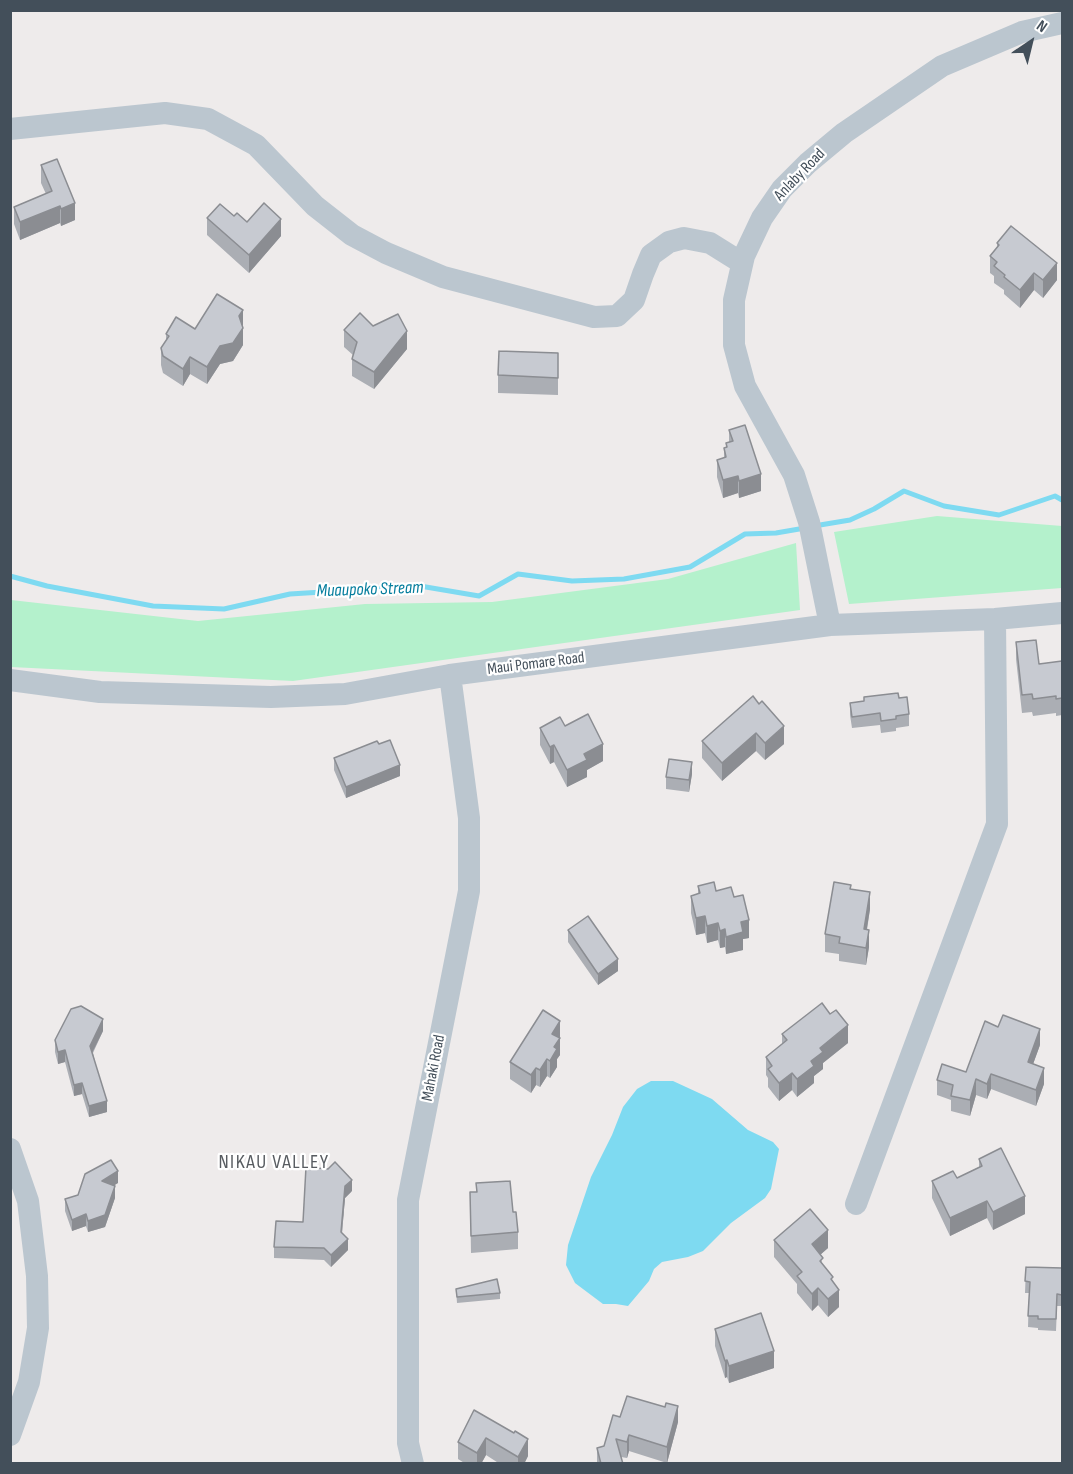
<!DOCTYPE html>
<style>
body{margin:0}
#map{position:relative;width:1073px;height:1474px;overflow:hidden;background:#eeebeb;font-family:"Sofia Sans Condensed",sans-serif}
canvas{display:block}
.frame{position:absolute;inset:0;border:12px solid #434f5a;pointer-events:none}
.north{position:absolute;left:1001px;top:12px;width:60px;height:60px;-webkit-text-stroke:4px #fff;paint-order:stroke;rotate:35deg;font-size:16px;font-weight:700;line-height:24px;text-align:center;color:#434f5a}
.north::after{content:'';display:block;margin:auto;width:21px;height:27px;background:#434f5a;clip-path:polygon(50% 0,100% 100%,50% 72%,0 100%)}
</style>
<div id="map">
<canvas width="1073" height="1474"></canvas>
<div class="frame"></div>
<div class="north">N</div>
</div>
<script>
const g = document.querySelector('canvas').getContext('2d');
g.lineJoin = 'round';
function paint(path, color) {
  g.fillStyle = color;
  g.fill(path, 'evenodd');
}
function shape(rows) {
  const path = new Path2D();
  for (const r of rows) {
    path.moveTo(r[0], r[1]);
    for (let i = 2; i < r.length; i += 2) path.lineTo(r[i], r[i + 1]);
  }
  return path;
}
function stroke(path, color, width, dash) {
  g.strokeStyle = color;
  g.lineWidth = width;
  g.lineCap = dash ? 'butt' : 'round';
  g.setLineDash(dash || []);
  g.stroke(path);
}
function drawText(font, color, halo, rows, align = 'center') {
  g.font = font + ' "Sofia Sans Condensed",sans-serif';
  g.lineWidth = 4.5;
  g.setLineDash([]);
  g.textBaseline = 'middle';
  g.strokeStyle = halo;
  g.fillStyle = color;
  for (const [text, x, y, turn = 0] of rows) {
    g.save();
    g.translate(x, y);
    g.rotate((+turn || 0) * Math.PI / 180);
    g.textAlign = isNaN(turn) ? turn : align;
    if (halo) g.strokeText(text, 0, 0);
    g.fillText(text, 0, 0);
    g.restore();
  }
}
paint(shape([
 [937,516,1062,526,1062,588,849,604,834,532],
 [796,543,800,610,293,681,11,667,11,600,198,621,365,604,492,602,668,579]
]), '#b4f1cc');
paint(shape([
 [651,1081,673,1081,712,1099,748,1130,773,1142,779,1149,771,1189,765,1198,731,1223,703,1251,688,1257,662,1262,654,1269,649,1281,628,1306,616,1304,603,1304,575,1283,566,1265,568,1245,591,1177,612,1135,623,1107,637,1089]
]), '#7edaf1');
stroke(shape([
 [814,526,850,520,874,509,904,491,944,506,999,515,1055,496,1062,500],
 [10,576,47,586,153,606,224,609,290,594,420,586,479,596,518,574,572,581,624,579,690,567,745,534,776,533,805,528]
]), '#7edaf1', 5);
stroke(shape([
 [10,129,165,113,208,119,256,145,315,206,352,235,386,253,443,277,594,317,617,316,634,300,643,274,651,255,669,242,684,238,710,243,742,263],
 [830,625,809,522,794,475,745,386,734,345,734,300,744,256,762,218,782,189,808,163,844,133,942,66,1022,32,1062,23],
 [10,680,100,692,271,697,345,694,450,675,830,625,995,619,1062,613],
 [10,1149,28,1201,37,1276,38,1328,29,1382,10,1435],
 [856,1204,997,824,995,619],
 [413,1464,408,1443,408,1200,469,891,469,818,450,675]
]), '#bbc6cf', 22);
paint(shape([
 [41,165,75,220,61,226,60,223,20,240,14,224,14,207,46,194,41,183],
 [234,216,281,236,249,273,207,235,207,218],
 [997,243,1057,280,1043,298,1034,290,1020,308,1004,294,1004,290,994,283,994,276,990,273,990,256,997,247],
 [243,310,243,345,233,361,220,364,207,384,190,374,183,386,163,373,161,365,161,348,166,341,166,334,195,329],
 [373,326,407,349,374,389,352,376,352,359,353,355,344,347,344,330],
 [558,371,558,395,498,393,498,375],
 [729,430,761,491,739,498,738,493,723,498,717,477,717,460,724,458,724,448,726,448,726,443,729,442],
 [1016,642,1039,664,1062,661,1062,715,1056,716,1056,713,1033,716,1032,712,1022,713,1016,659],
 [753,696,784,744,765,760,756,751,722,781,702,758,702,741],
 [864,697,899,698,909,714,909,726,896,728,896,731,881,733,880,725,852,728,850,715,850,703,864,701],
 [565,726,603,761,587,770,587,777,567,787,554,762,550,764,540,745,540,728],
 [379,744,400,776,346,798,334,770,334,758],
 [692,774,689,792,666,789,666,777],
 [698,886,734,897,749,938,743,939,743,950,726,954,725,947,720,948,718,940,707,943,705,933,696,935,691,913,691,896,698,894],
 [870,909,867,930,869,947,866,965,839,961,839,954,825,952,825,934],
 [568,930,618,971,598,985,568,942],
 [560,1021,560,1055,557,1059,557,1067,550,1078,547,1076,540,1087,536,1085,531,1093,510,1079,510,1062],
 [103,1031,93,1053,107,1112,89,1117,82,1094,74,1096,65,1062,58,1064,55,1052,55,1040],
 [782,1034,848,1043,823,1063,823,1069,814,1076,814,1083,797,1097,792,1090,779,1101,768,1087,768,1078,766,1075,766,1057,782,1044],
 [1040,1045,1033,1064,1044,1084,1036,1106,991,1089,987,1099,976,1095,970,1116,951,1111,951,1100,937,1095,937,1080,966,1072],
 [979,1159,1025,1214,993,1230,987,1218,950,1236,932,1198,932,1181,957,1178,979,1167],
 [118,1183,114,1185,115,1198,105,1227,88,1232,86,1226,72,1231,65,1211,65,1199],
 [476,1183,513,1212,518,1232,518,1249,471,1253,470,1192,476,1192],
 [352,1191,345,1198,342,1233,348,1250,331,1267,324,1260,274,1258,274,1247,303,1222],
 [774,1240,828,1248,820,1255,823,1266,833,1282,839,1307,828,1317,818,1305,812,1311,797,1293,797,1284,774,1257],
 [1026,1267,1062,1268,1062,1306,1057,1306,1056,1331,1038,1330,1038,1328,1028,1327,1029,1293,1025,1293],
 [456,1289,500,1293,500,1299,457,1303],
 [715,1329,774,1368,729,1383,727,1377,725,1378,715,1346],
 [474,1410,528,1456,524,1464,500,1464,486,1455,481,1464,466,1464,458,1459,458,1442],
 [620,1417,678,1422,667,1463,629,1451,627,1458,621,1457,623,1464,597,1464,597,1448,604,1446]
]), '#abaeb4');
paint(shape([
 [75,203,75,220,61,226,61,209],
 [60,206,60,223,20,240,20,222],
 [281,219,281,236,249,273,249,255],
 [1057,263,1057,280,1043,298,1043,280],
 [1034,273,1034,290,1020,308,1020,290],
 [243,310,243,327,239,316],
 [243,328,243,345,233,361,220,364,207,384,207,367,220,346],
 [407,331,407,349,374,389,374,372],
 [190,357,190,374,183,386,183,369],
 [761,474,761,491,739,498,739,481],
 [738,476,738,493,723,498,723,480],
 [784,726,784,744,765,760,765,743],
 [756,733,756,751,722,781,722,763],
 [603,744,603,761,587,770,587,777,567,787,567,770,584,754],
 [554,745,554,762,550,764,550,747],
 [692,762,692,774,689,792,689,780],
 [400,765,400,776,346,798,346,787],
 [870,892,870,909,864,946,864,929],
 [705,916,705,933,696,935,696,918],
 [749,920,749,938,743,939,743,950,726,954,726,937,741,922],
 [718,923,718,940,707,943,707,926],
 [725,929,725,947,720,948,720,931],
 [869,930,869,947,866,965,866,948],
 [618,959,618,971,598,985,598,974],
 [103,1019,103,1031,90,1057,90,1046],
 [560,1021,560,1055,557,1059,557,1067,550,1078,550,1061,552,1034],
 [848,1025,848,1043,823,1063,823,1069,814,1076,814,1083,797,1097,797,1079,820,1048],
 [1040,1029,1040,1045,1028,1078,1028,1062],
 [65,1050,65,1062,58,1064,58,1052],
 [547,1059,547,1076,540,1087,540,1070],
 [536,1068,536,1085,531,1093,531,1075],
 [1044,1068,1044,1084,1036,1106,1036,1090],
 [792,1073,792,1090,779,1101,779,1083],
 [991,1074,991,1089,987,1099,987,1084],
 [976,1079,976,1095,970,1116,970,1100],
 [82,1083,82,1094,74,1096,74,1085],
 [107,1101,107,1112,89,1117,89,1106],
 [118,1171,118,1183,102,1193,102,1181],
 [352,1180,352,1191,345,1198,341,1244,345,1186],
 [115,1186,115,1198,105,1227,88,1232,88,1221],
 [1025,1196,1025,1214,993,1230,993,1212],
 [987,1201,987,1218,950,1236,950,1218],
 [86,1214,86,1226,72,1231,72,1220],
 [828,1230,828,1248,812,1262,812,1244],
 [348,1239,348,1250,331,1267,331,1255],
 [818,1288,818,1305,812,1311,812,1294],
 [839,1290,839,1307,828,1317,828,1299],
 [774,1351,774,1368,729,1383,729,1366],
 [727,1360,727,1377,725,1378,725,1361],
 [678,1406,678,1422,667,1463,667,1447],
 [629,1435,629,1451,627,1458,627,1442],
 [486,1438,486,1455,481,1464,477,1464,477,1453],
 [528,1439,528,1456,524,1464,518,1464,518,1457]
]), '#8b8d92');
const building = shape([
 [57,159,75,203,61,209,60,206,20,222,14,207,52,191,41,165,57,159],
 [264,203,281,219,249,255,207,218,220,204,234,216,237,213,247,222,264,203],
 [1011,226,1057,263,1043,280,1034,273,1020,290,1004,277,1005,275,994,266,997,262,990,256,999,245,997,243,1011,226],
 [217,294,243,310,239,316,243,328,233,343,220,346,207,367,190,357,183,369,163,356,161,348,169,336,166,334,176,317,195,329,217,294],
 [360,313,373,326,398,314,407,331,374,372,352,359,357,342,344,330,360,313],
 [499,351,558,353,558,378,498,375,499,351],
 [745,425,761,474,739,481,738,476,723,480,717,460,726,457,724,448,727,447,726,443,733,441,729,430,745,425],
 [1036,640,1039,664,1062,661,1062,698,1056,699,1056,696,1033,699,1032,694,1022,695,1016,642,1036,640],
 [898,693,899,698,907,697,909,714,896,716,896,719,881,721,880,713,852,717,850,703,864,701,864,697,898,693],
 [753,696,759,704,762,701,784,726,765,743,756,733,722,763,702,741,753,696],
 [588,714,603,744,584,754,587,760,567,770,554,745,550,747,540,728,560,717,565,726,588,714],
 [390,740,400,765,346,787,334,758,377,741,379,744,390,740],
 [669,759,692,762,689,780,666,777,669,759],
 [714,882,716,891,731,887,734,897,743,895,749,920,741,922,743,932,726,937,725,929,720,931,718,923,707,926,705,916,696,918,691,896,700,893,698,886,714,882],
 [834,882,851,885,850,889,870,892,864,929,869,930,866,948,839,943,840,937,825,934,834,882],
 [588,916,618,959,598,974,568,930,588,916],
 [822,1003,830,1014,836,1010,848,1025,820,1048,823,1052,811,1061,814,1066,797,1079,792,1073,779,1083,768,1069,772,1066,766,1057,787,1040,782,1034,822,1003],
 [81,1006,103,1019,90,1046,107,1101,89,1106,82,1083,74,1085,65,1050,58,1052,55,1040,71,1009,81,1006],
 [543,1010,560,1021,552,1034,560,1038,554,1047,557,1049,550,1061,547,1059,540,1070,536,1068,531,1075,510,1062,543,1010],
 [1003,1015,1040,1029,1028,1062,1044,1068,1036,1090,991,1074,987,1084,976,1079,970,1100,951,1096,953,1085,937,1080,942,1064,966,1072,985,1021,998,1027,1003,1015],
 [1001,1148,1025,1196,993,1212,987,1201,950,1218,932,1181,953,1171,957,1178,982,1166,979,1159,1001,1148],
 [111,1160,118,1171,102,1181,115,1186,105,1215,88,1221,86,1214,72,1220,65,1199,78,1195,85,1174,111,1160],
 [335,1162,352,1180,345,1186,341,1232,348,1239,331,1255,324,1248,274,1247,276,1221,303,1222,306,1167,328,1169,335,1162],
 [510,1181,513,1212,516,1212,518,1232,471,1236,470,1192,477,1192,476,1183,510,1181],
 [810,1209,828,1230,812,1244,823,1258,820,1261,833,1277,831,1279,839,1290,828,1299,818,1288,812,1294,797,1276,802,1272,774,1240,810,1209],
 [1026,1267,1062,1268,1062,1295,1057,1294,1056,1319,1038,1319,1038,1316,1028,1316,1030,1282,1025,1281,1026,1267],
 [497,1279,500,1293,457,1297,456,1289,497,1279],
 [761,1313,774,1351,729,1366,727,1360,725,1361,715,1329,761,1313],
 [627,1396,665,1407,666,1403,678,1406,667,1447,629,1435,627,1442,616,1439,623,1464,601,1464,597,1448,604,1446,613,1415,620,1417,627,1396],
 [474,1410,514,1433,515,1431,528,1439,518,1457,486,1438,477,1453,458,1442,474,1410]
]);
paint(building, '#c7cad1');
stroke(building, '#8b8d92', 1.5);
drawText('16px', '#434f5a', '#fff', [
 ["Anlaby Road",800,175,-46],
 ["Maui Pomare Road",536,664,-7],
 ["Mahaki Road",434,1068,-79]
]);
drawText('italic 18px', '#047d9d', '#fff', [
 ["Muaupoko Stream",370,590,-2]
]);
g.letterSpacing = '1.5px';
drawText('20px', '#585c61', '#fff', [
 ["NIKAU VALLEY",274,1163]
]);
g.letterSpacing = '0px';
</script>
